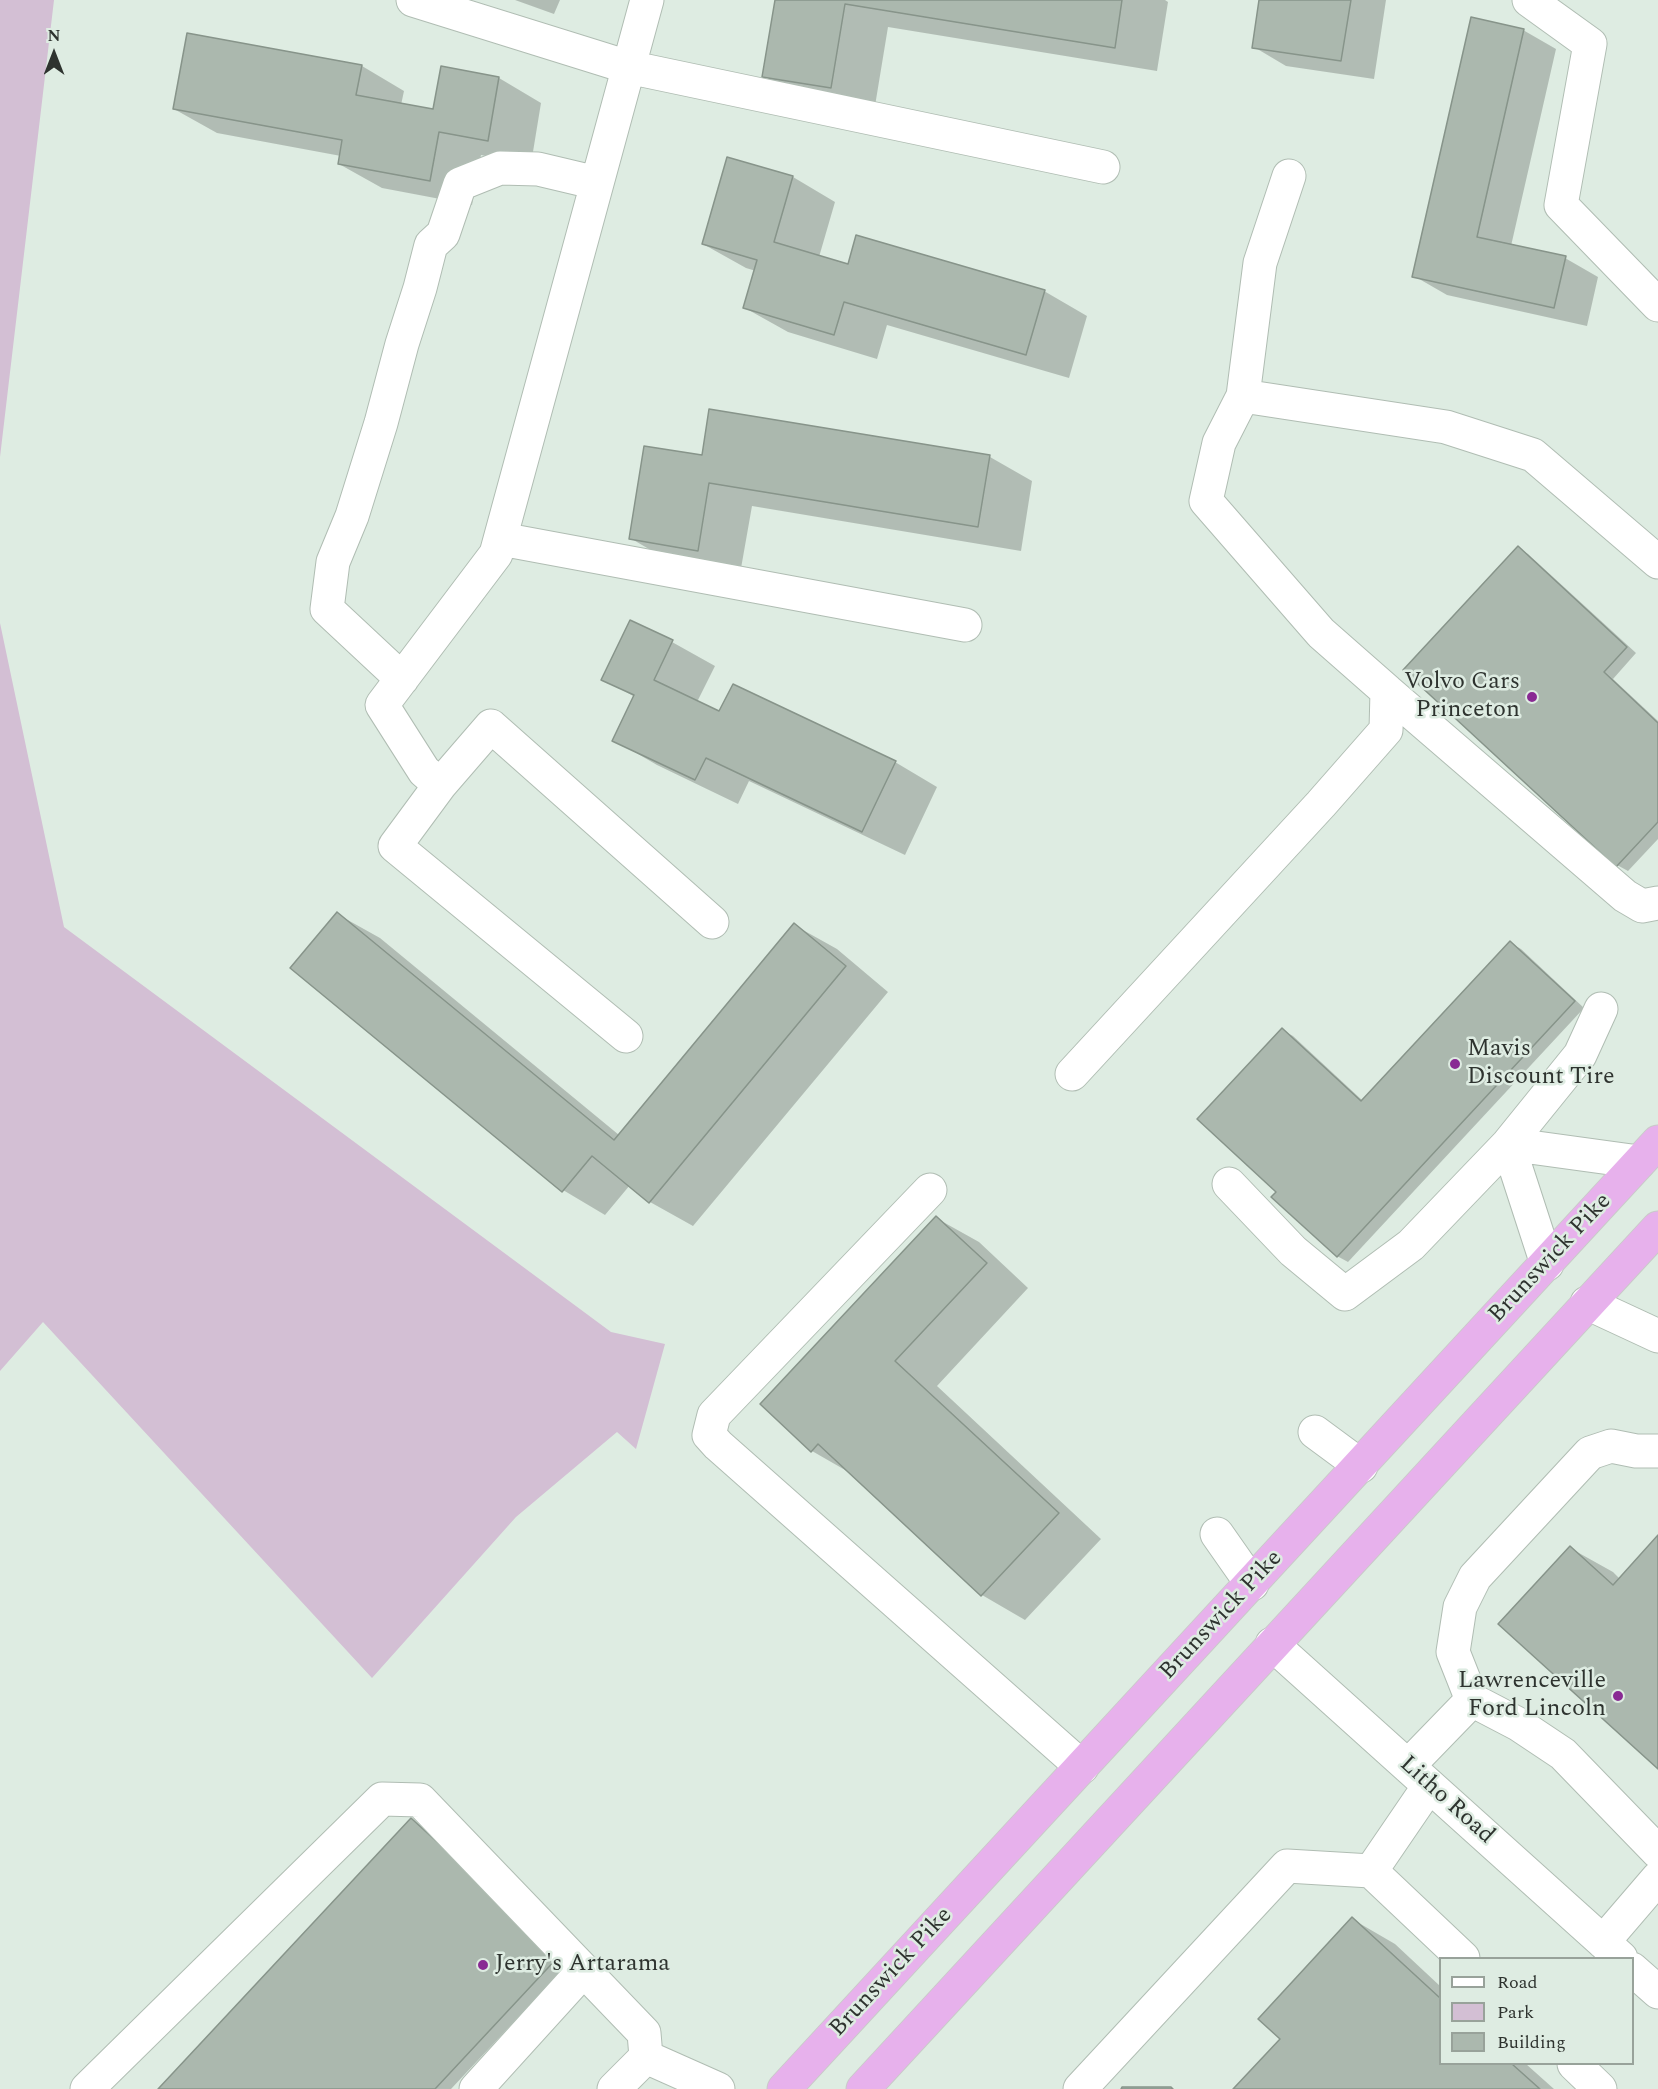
<!DOCTYPE html>
<style>
body{margin:0}
#map{position:relative;width:1658px;height:2089px;overflow:hidden;background:#deece2;font-family:Spectral,serif}
canvas{display:block}
.legend{position:absolute;left:1439px;top:1957px;width:195px;height:108px;box-sizing:border-box;background:#deece2;border:2px solid #98a29a;margin:0;padding:8px 10px;list-style:none;font-size:18px;color:#2e332f}
.legend li{display:flex;align-items:center;gap:12px;height:30px}
.legend b{width:30px;border:2px solid #98a29a}
.north{position:absolute;left:24px;top:24px;width:60px;height:60px;-webkit-text-stroke:4px #deece2;paint-order:stroke;rotate:0deg;font-size:16px;font-weight:700;line-height:24px;text-align:center;color:#2e332f}
.north::after{content:'';display:block;margin:auto;width:21px;height:27px;background:#2e332f;clip-path:polygon(50% 0,100% 100%,50% 72%,0 100%)}
</style>
<div id="map">
<canvas width="1658" height="2089"></canvas>
<ul class="legend">
<li><b style="height:8px;background:#fff"></b>Road</li>
<li><b style="height:16px;background:#d3bfd4"></b>Park</li>
<li><b style="height:16px;background:#abb8ae"></b>Building</li>
</ul>
<div class="north">N</div>
</div>
<script>
const g = document.querySelector('canvas').getContext('2d');
g.lineJoin = 'round';
function paint(path, color) {
  g.fillStyle = color;
  g.fill(path, 'evenodd');
}
function shape(rows) {
  const path = new Path2D();
  for (const r of rows) {
    path.moveTo(r[0], r[1]);
    for (let i = 2; i < r.length; i += 2) path.lineTo(r[i], r[i + 1]);
  }
  return path;
}
function stroke(path, color, width, dash) {
  g.strokeStyle = color;
  g.lineWidth = width;
  g.lineCap = dash ? 'butt' : 'round';
  g.setLineDash(dash || []);
  g.stroke(path);
}
function drawText(font, color, halo, rows, align = 'center') {
  g.font = font + ' Spectral,serif';
  g.lineWidth = 5;
  g.setLineDash([]);
  g.textBaseline = 'middle';
  g.strokeStyle = halo;
  g.fillStyle = color;
  for (const [text, x, y, turn = 0] of rows) {
    g.save();
    g.translate(x, y);
    g.rotate((+turn || 0) * Math.PI / 180);
    g.textAlign = isNaN(turn) ? turn : align;
    if (halo) g.strokeText(text, 0, 0);
    g.fillText(text, 0, 0);
    g.restore();
  }
}
paint(shape([
 [0,0,54,0,0,457],
 [0,623,64,927,611,1332,665,1344,636,1449,617,1432,516,1517,372,1678,43,1322,0,1371]
]), '#d3bfd4');
paint(shape([
 [515,0,560,0,554,14],
 [777,0,1165,0,1168,2,1157,71,888,27,874,112,807,101,764,76],
 [1261,0,1386,0,1374,79,1286,66,1254,47],
 [1523,30,1556,49,1511,246,1565,258,1598,277,1587,326,1447,295,1414,276],
 [362,66,404,91,401,105,434,110,499,78,541,103,531,164,481,155,472,205,382,188,339,164,341,156,217,133,174,109],
 [728,159,793,177,835,202,819,257,849,266,1044,291,1087,316,1069,378,887,325,877,359,788,332,745,308,756,271,746,268,703,244],
 [703,457,990,457,1032,481,1021,551,752,506,740,574,673,563,630,538],
 [1518,548,1528,554,1636,653,1613,679,1658,721,1658,839,1628,871,1617,865],
 [672,642,715,666,697,702,720,713,895,762,937,787,905,855,749,781,738,804,657,765,614,740,635,697,603,679],
 [337,914,380,938,619,1135,794,925,837,949,888,992,693,1226,650,1202,630,1185,605,1215,563,1190],
 [1510,943,1521,949,1584,1008,1348,1262,1337,1256,1278,1192,1282,1030,1293,1036,1363,1101],
 [936,1218,979,1242,1028,1288,937,1386,1101,1539,1025,1620,982,1595,852,1474,812,1451],
 [1658,1538,1658,1767,1570,1548,1613,1572,1620,1579],
 [411,1820,422,1826,570,1962,451,2089,160,2089],
 [1352,1919,1395,1944,1440,1986,1440,2064,1526,2064,1554,2089,1235,2089,1282,2039]
]), '#0003');
const building = shape([
 [775,0,1122,0,1115,48,845,4,831,88,762,77,775,0],
 [1259,0,1351,0,1341,61,1252,48,1259,0],
 [1471,17,1524,29,1477,237,1566,256,1554,308,1412,277,1471,17],
 [187,33,362,65,356,95,433,109,441,66,499,77,488,141,439,132,430,181,338,164,342,140,173,109,187,33],
 [727,157,793,176,774,242,848,264,856,235,1045,290,1026,355,844,302,834,335,743,308,757,260,702,244,727,157],
 [709,409,990,455,978,527,709,483,698,551,629,539,644,446,702,455,709,409],
 [1518,546,1627,647,1604,672,1658,723,1658,822,1616,867,1403,670,1518,546],
 [630,620,673,640,654,680,719,711,733,684,896,761,862,832,706,758,695,780,612,741,634,695,601,680,630,620],
 [337,912,614,1140,794,923,846,966,649,1203,592,1156,562,1192,290,968,337,912],
 [1510,941,1575,1001,1337,1257,1271,1197,1276,1192,1197,1119,1282,1028,1361,1101,1510,941],
 [936,1216,987,1263,895,1361,1059,1513,981,1596,818,1444,811,1452,760,1404,936,1216],
 [1658,1535,1658,1769,1498,1624,1570,1546,1613,1585,1658,1535],
 [411,1818,560,1955,435,2089,158,2089,411,1818],
 [1352,1917,1440,1998,1440,2064,1512,2064,1540,2089,1233,2089,1280,2039,1258,2019,1352,1917],
 [1122,2087,1171,2087,1173,2089,1121,2089,1122,2087]
]);
paint(building, '#abb8ae');
stroke(building, '#87948a', 1.5);
const minor = shape([
 [413,0,628,67,1103,167],
 [647,0,496,554,382,705,424,771,440,785,491,726,712,922],
 [1529,0,1590,44,1561,205,1658,305],
 [1243,396,1260,263,1289,176],
 [501,539,965,625],
 [402,679,327,609,333,562,352,516,381,423,402,344,420,288,431,245,443,234,460,184,500,168,538,169,597,183],
 [1387,691,1625,896,1642,906,1658,903],
 [440,785,395,846,626,1036],
 [1072,1074,1321,804,1386,730,1387,691,1321,633,1206,501,1219,443,1243,396,1446,427,1533,455,1658,562],
 [1508,1144,1639,1162],
 [1508,1144,1547,1264],
 [1229,1184,1293,1251,1345,1294,1411,1245,1508,1144,1580,1055,1601,1009],
 [930,1190,714,1415,709,1435,718,1445,1082,1767],
 [1587,1303,1658,1336],
 [1315,1432,1361,1466],
 [1658,1451,1636,1451,1611,1446,1590,1453,1475,1577,1460,1607,1453,1652,1472,1700,1518,1724,1563,1754,1658,1852],
 [1217,1534,1252,1584],
 [1272,1644,1621,1958],
 [1408,1766,1472,1700],
 [1371,1871,1463,1958],
 [1603,1942,1658,1878],
 [1632,1969,1658,1992],
 [646,2057,718,2089],
 [1574,2064,1600,2089],
 [87,2089,382,1799,420,1800,644,2033,646,2057,614,2089],
 [476,2089,584,1970],
 [1080,2089,1287,1866,1371,1871,1429,1786]
]);
const highway = shape([
 [784,2089,1658,1142],
 [863,2089,1658,1228]
]);
stroke(minor, '#b0bdb3', 35);
stroke(highway, '#c9cac9', 35);
stroke(minor, '#fff', 33);
stroke(highway, '#e7b1ec', 33);
for (const [x, y, r, color] of [
 [1532,697,6,"#892a93"],
 [1455,1064,6,"#892a93"],
 [1618,1696,6,"#892a93"],
 [483,1965,6,"#892a93"]
]) {
  const dot = new Path2D();
  dot.arc(x, y, r, 0, 2 * Math.PI);
  g.fillStyle = color;
  g.fill(dot);
  stroke(dot, '#deece2', 2);
}
drawText('24px', '#2e332f', '#deece2', [
 ["Volvo Cars",1520,683],
 ["Princeton",1520,711],
 ["Mavis",1467,1050,"left"],
 ["Discount Tire",1467,1078,"left"],
 ["Lawrenceville",1606,1682],
 ["Ford Lincoln",1606,1710],
 ["Jerry's Artarama",495,1965,"left"]
], 'right');
drawText('24px', '#2e332f', '#deece2', [
 ["Brunswick Pike",1551,1259,-47],
 ["Brunswick Pike",1222,1616,-47],
 ["Litho Road",1446,1801,42],
 ["Brunswick Pike",892,1973,-47]
]);
</script>
